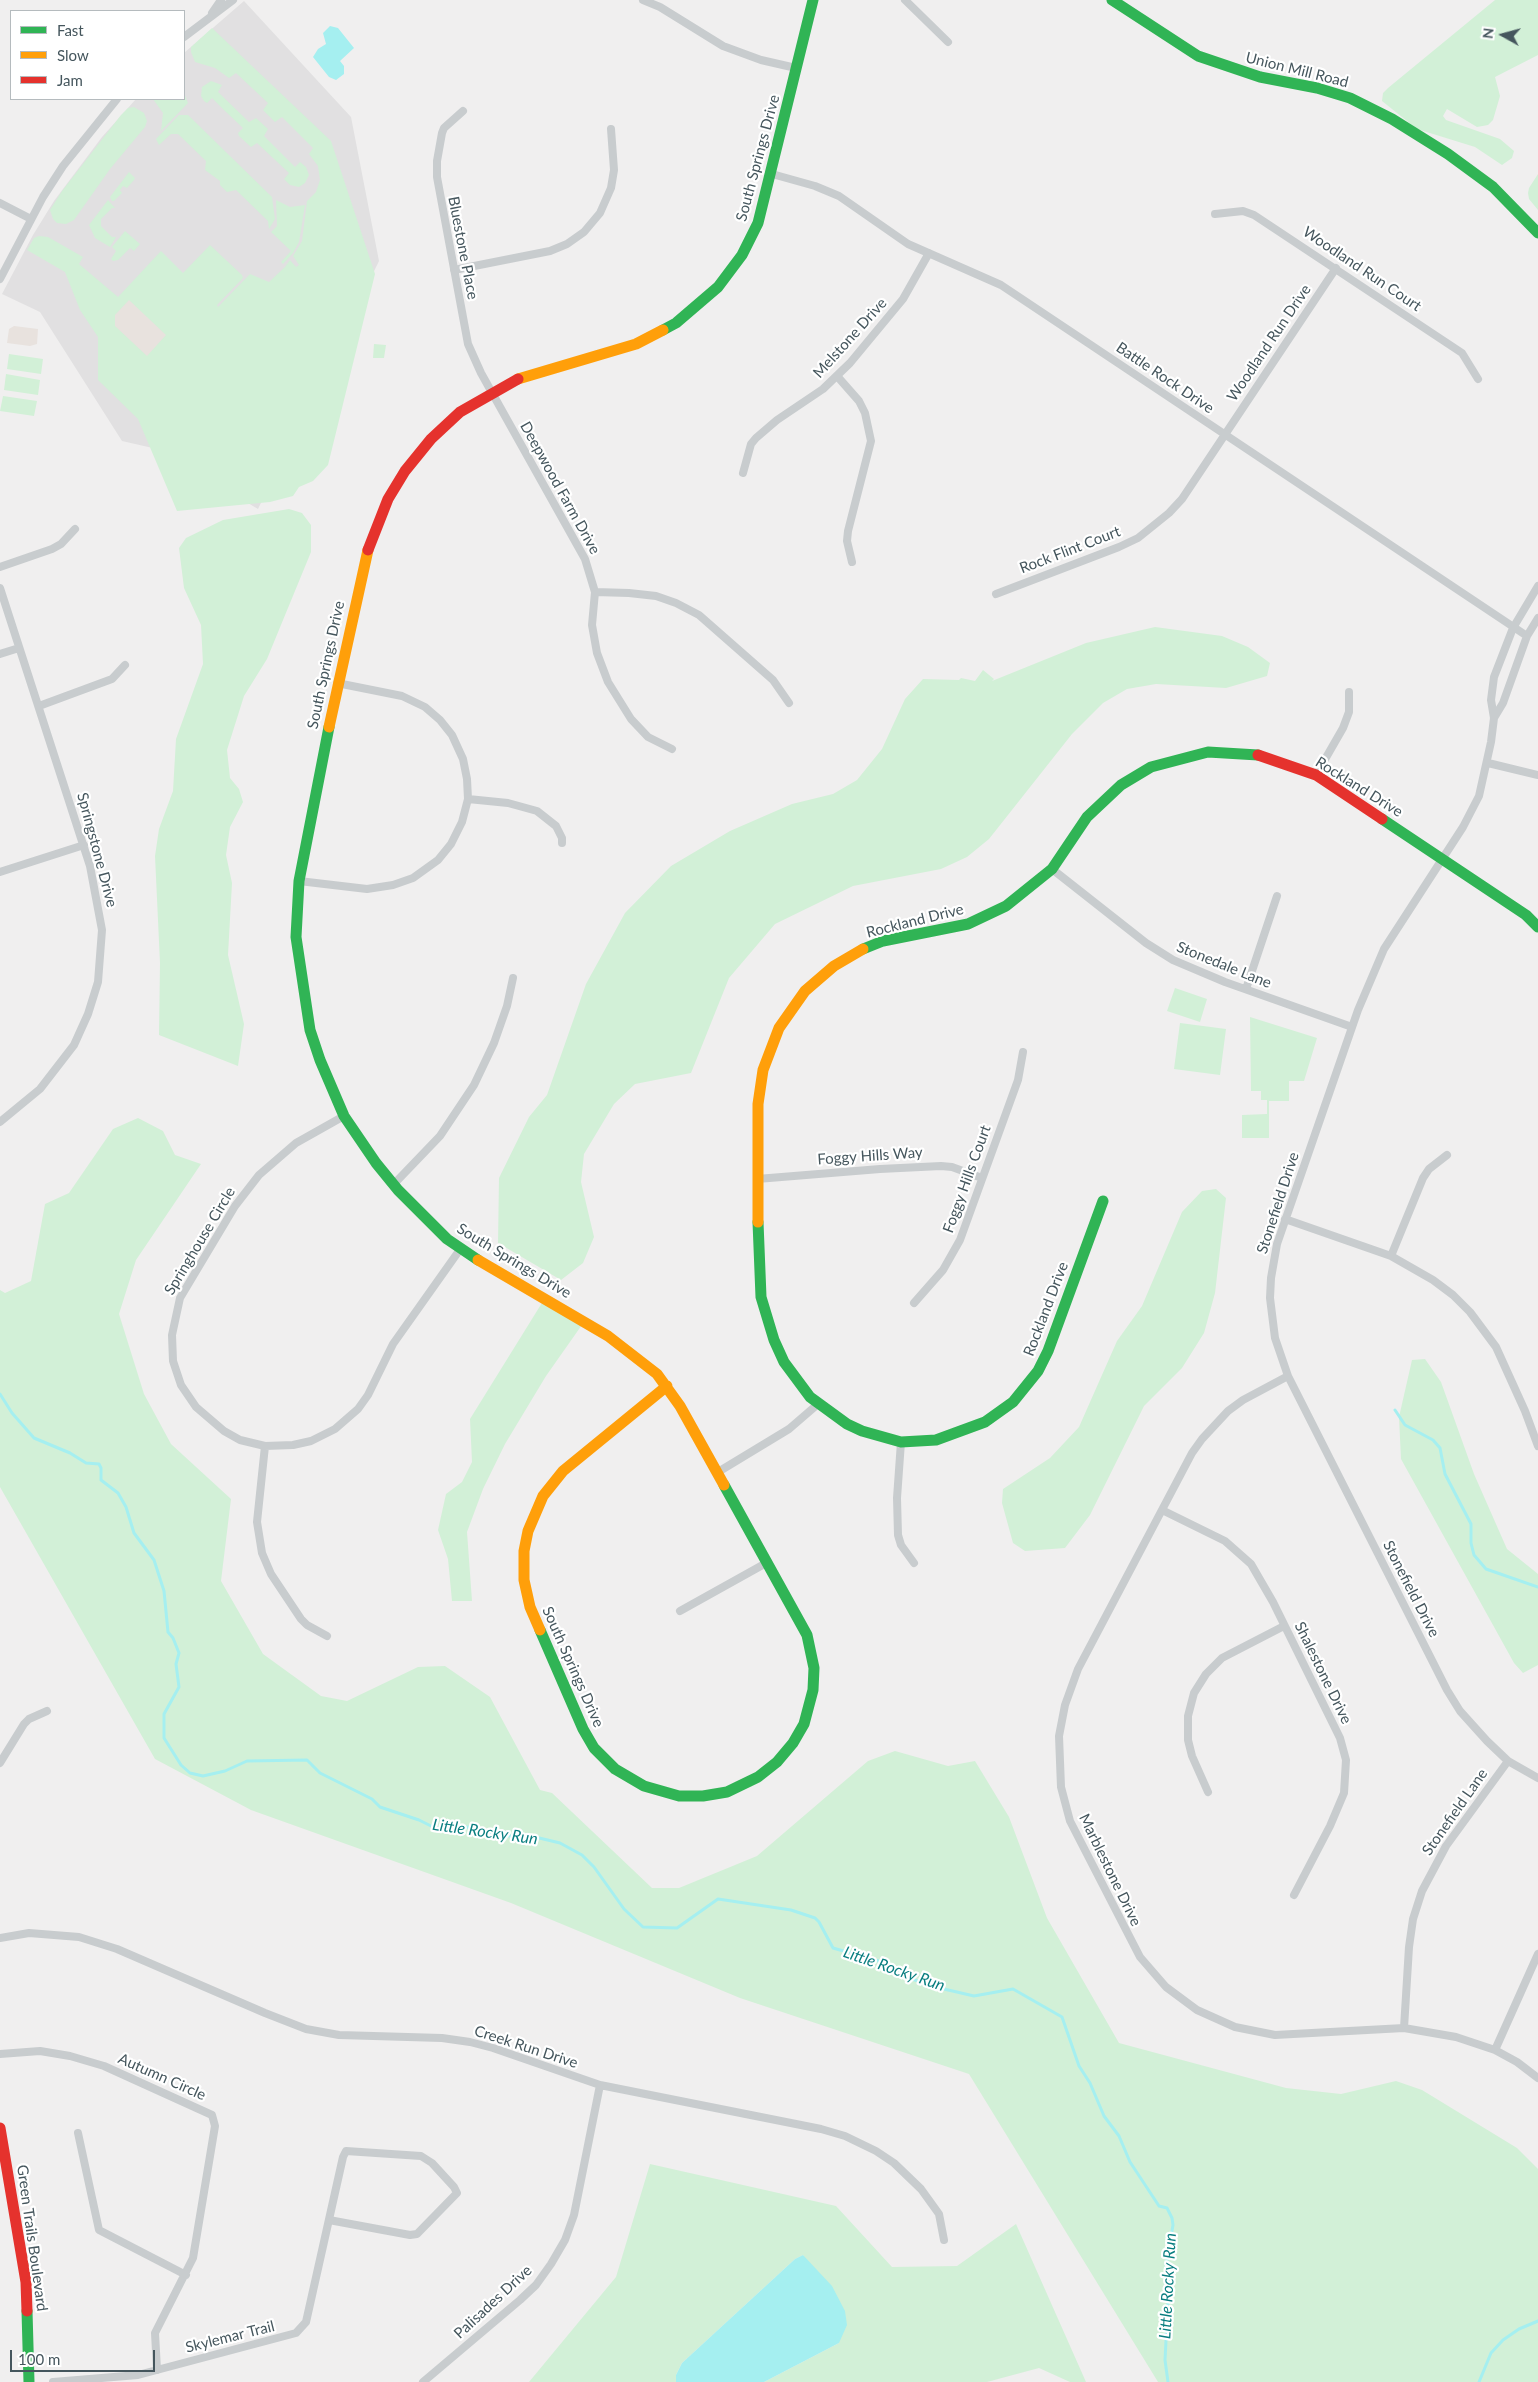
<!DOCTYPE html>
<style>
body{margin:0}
#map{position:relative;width:1538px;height:2382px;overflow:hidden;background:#f0efef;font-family:Lato,sans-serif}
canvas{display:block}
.legend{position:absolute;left:10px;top:10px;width:175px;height:90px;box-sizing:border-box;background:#fff;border:1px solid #b5bbbe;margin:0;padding:6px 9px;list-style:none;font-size:15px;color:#45565d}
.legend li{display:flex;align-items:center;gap:10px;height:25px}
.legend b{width:25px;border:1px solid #b5bbbe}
.north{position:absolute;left:1478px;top:10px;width:50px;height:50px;-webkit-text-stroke:4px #fff;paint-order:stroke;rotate:277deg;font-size:14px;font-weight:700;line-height:20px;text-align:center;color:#45565d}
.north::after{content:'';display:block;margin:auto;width:18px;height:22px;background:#45565d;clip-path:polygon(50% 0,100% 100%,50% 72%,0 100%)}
.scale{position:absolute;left:10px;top:2350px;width:145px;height:22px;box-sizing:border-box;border:2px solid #45565d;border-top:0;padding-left:6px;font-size:15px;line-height:18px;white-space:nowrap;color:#45565d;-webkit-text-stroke:4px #fff;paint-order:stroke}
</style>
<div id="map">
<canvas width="1538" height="2382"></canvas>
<ul class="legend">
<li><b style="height:6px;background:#30b455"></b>Fast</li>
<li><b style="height:6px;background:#ff9f0a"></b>Slow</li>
<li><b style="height:6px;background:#e5322d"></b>Jam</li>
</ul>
<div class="north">N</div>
<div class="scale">100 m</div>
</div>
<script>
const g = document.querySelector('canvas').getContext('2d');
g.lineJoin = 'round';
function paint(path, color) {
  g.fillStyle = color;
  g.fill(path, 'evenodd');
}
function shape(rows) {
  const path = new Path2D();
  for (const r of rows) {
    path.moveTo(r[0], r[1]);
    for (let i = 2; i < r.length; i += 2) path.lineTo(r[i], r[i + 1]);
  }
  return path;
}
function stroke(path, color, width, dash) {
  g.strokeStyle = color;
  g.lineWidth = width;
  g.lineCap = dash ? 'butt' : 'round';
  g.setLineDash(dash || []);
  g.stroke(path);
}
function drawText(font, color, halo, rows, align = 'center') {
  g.font = font + ' Lato,sans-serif';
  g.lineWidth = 4.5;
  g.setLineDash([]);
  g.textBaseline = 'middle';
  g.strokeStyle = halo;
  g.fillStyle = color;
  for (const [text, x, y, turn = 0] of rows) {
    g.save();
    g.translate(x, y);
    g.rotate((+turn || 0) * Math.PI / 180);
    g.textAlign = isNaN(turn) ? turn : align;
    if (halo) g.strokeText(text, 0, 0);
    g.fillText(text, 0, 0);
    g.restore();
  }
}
paint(shape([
 [244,1,351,117,379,261,258,509,157,449,122,441,40,312,2,294,33,235,54,201,102,137,136,99,184,99,184,53]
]), '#e1e0e1');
paint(shape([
 [1495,0,1538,0,1538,55,1495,77,1500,96,1493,120,1488,125,1477,127,1447,109,1443,116,1446,120,1500,139,1514,151,1512,158,1502,165,1475,147,1417,129,1382,101,1383,93,1388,88],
 [212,28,331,141,375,274,328,465,313,481,299,487,293,496,270,502,177,511,138,419,98,380,98,337,80,310,65,272,27,250,34,238,39,236,48,237,83,257,79,264,118,297,161,251,183,273,210,245,242,275,243,278,217,305,218,307,250,274,269,282,285,267,290,260,296,267,299,265,293,256,302,241,307,201,316,192,320,180,318,166,309,154,313,148,282,117,275,122,263,110,268,103,236,73,229,78,215,68,195,62,191,52,191,47],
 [211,81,222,85,218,92,249,122,256,118,268,129,264,136,295,167,300,162,306,167,309,175,305,183,299,187,290,185,284,179,289,173,257,143,251,147,239,136,238,133,243,128,225,111,212,98,207,103,204,101,201,96,202,87],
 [184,93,188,103,161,131,163,113,153,99,184,99],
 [134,107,144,113,147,121,145,127,110,169,74,220,66,224,57,223,53,219,50,210,62,191,121,115,128,108],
 [179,115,188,115,272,197,275,219,269,229,268,221,236,190,227,192,220,185,220,181,205,170,206,161,178,134,171,134,159,145,156,139],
 [129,172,135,178,134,180,127,188,123,186,120,190,122,193,114,201,112,201,110,197],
 [1538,174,1538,210,1529,199,1528,193,1529,188],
 [108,200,115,208,112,208,101,219,101,226,112,237,116,237,110,247,95,238,89,225],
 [276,200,290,207,305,205,299,242,293,253,283,264,281,262,291,251,271,232,277,226],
 [125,231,140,244,134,251,130,248,118,260,113,261,111,259,116,251,112,247],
 [374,344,386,345,384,358,373,358],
 [9,354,43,359,41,374,7,369],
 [6,374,40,380,38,395,4,390],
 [3,396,37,401,34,416,0,411],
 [289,509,302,513,311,525,311,552,267,659,244,696,227,750,230,778,239,789,243,802,230,827,226,855,232,883,228,955,244,1024,238,1066,159,1035,160,963,155,856,159,829,173,791,176,739,203,664,201,625,184,588,179,548,186,538,223,520],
 [1155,627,1222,636,1248,647,1270,663,1267,676,1226,688,1156,684,1127,689,1103,703,1072,734,989,839,967,857,941,869,853,886,775,924,729,978,691,1073,635,1084,614,1104,584,1154,581,1182,594,1237,583,1263,561,1280,498,1243,499,1178,529,1117,547,1095,586,984,625,913,671,866,730,831,792,804,833,794,857,780,882,749,905,699,923,679,959,680,961,678,975,681,983,670,994,679,992,681,1086,643],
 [1175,988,1207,999,1200,1022,1167,1011],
 [1250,1017,1317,1038,1304,1081,1289,1081,1289,1101,1269,1101,1269,1138,1242,1138,1242,1115,1267,1114,1267,1100,1261,1100,1261,1091,1251,1091],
 [1180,1023,1226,1029,1220,1075,1174,1069],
 [138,1118,163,1131,175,1155,201,1164,136,1260,119,1314,144,1394,171,1444,231,1499,221,1581,263,1654,321,1696,347,1701,418,1667,445,1666,490,1697,540,1790,552,1793,652,1888,679,1888,757,1856,868,1761,895,1751,948,1766,975,1761,1009,1817,1047,1918,1119,2043,1286,2088,1341,2094,1396,2081,1422,2090,1517,2148,1538,2169,1538,2382,1158,2382,969,2074,740,1998,511,1903,251,1810,155,1759,0,1487,0,1290,5,1293,31,1281,45,1204,69,1193,113,1129],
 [1216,1189,1226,1198,1215,1293,1204,1333,1182,1368,1144,1406,1090,1515,1065,1548,1025,1551,1013,1543,1002,1503,1003,1489,1050,1458,1079,1427,1117,1341,1142,1306,1182,1212,1202,1191],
 [545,1298,584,1322,546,1376,505,1444,483,1489,467,1532,472,1601,452,1601,448,1559,438,1530,446,1494,462,1482,472,1462,470,1419],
 [1425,1359,1441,1382,1474,1474,1507,1549,1538,1574,1538,1665,1523,1673,1514,1663,1401,1459,1399,1417,1412,1360],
 [650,2164,836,2206,892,2267,957,2266,1016,2224,1086,2382,1070,2382,1039,2368,987,2382,764,2382,839,2343,803,2255,795,2259,682,2363,676,2375,676,2382,529,2382,616,2277]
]), '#d2f0d7');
paint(shape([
 [129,300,166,335,147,356,115,326,115,315],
 [14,326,38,329,37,344,30,346,7,343,9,329]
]), '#e8e2de');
paint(shape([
 [330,26,338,28,354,48,340,61,344,66,344,74,336,80,329,77,313,57,318,49,326,44,323,33],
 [803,2255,832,2286,845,2311,847,2325,839,2343,764,2382,676,2382,676,2375,682,2363,795,2259]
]), '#a5eff0');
stroke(shape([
 [0,1394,12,1413,34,1438,70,1453,86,1463,99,1464,101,1468,101,1480,118,1493,126,1507,134,1533,154,1560,164,1591,168,1632,173,1638,179,1653,176,1664,179,1687,164,1714,164,1738,181,1765,190,1773,203,1776,225,1771,247,1761,307,1760,320,1773,372,1799,380,1807,419,1820,435,1828,470,1827,504,1836,531,1836,560,1843,582,1855,594,1867,624,1909,643,1927,677,1928,718,1899,791,1910,815,1918,819,1922,833,1948,882,1962,899,1974,931,1986,974,1996,1013,1989,1062,2017,1079,2066,1090,2083,1104,2116,1119,2136,1130,2162,1159,2206,1167,2208,1172,2218,1173,2225,1166,2266,1169,2282,1165,2360,1168,2382],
 [1395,1410,1405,1425,1433,1440,1440,1448,1445,1474,1471,1524,1471,1543,1474,1555,1486,1569,1538,1587],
 [1479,2382,1491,2353,1503,2340,1519,2329,1538,2321]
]), '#a5eff0', 3);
stroke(shape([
 [643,0,660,7,723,46,761,60,796,68],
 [905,0,948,42],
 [212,13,221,0],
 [184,37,233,0],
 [463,111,444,128,442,133,437,161,437,177,468,344,481,373,585,559,595,592,592,625,597,653,608,682,631,719,648,737,672,749],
 [772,174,815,186,839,196,908,244,1001,285,1527,636],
 [0,203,31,219],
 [1215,214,1243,211,1254,215,1462,353,1478,379],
 [454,270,550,251,567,244,584,232,600,213,611,188,614,170,611,129],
 [0,279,43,197,63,166,117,99],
 [837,376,859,401,865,413,871,441,848,531,847,541,852,562],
 [743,473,751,444,756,438,777,420,823,389,850,363,903,299,929,253],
 [0,567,52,549,61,544,75,529],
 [1538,586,1513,628,1494,677,1491,700,1494,718,1491,742,1479,796,1463,827,1384,949,1358,1010,1277,1244,1271,1278,1270,1298,1275,1338,1288,1376,1447,1690,1460,1711,1487,1741,1508,1761,1538,1778],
 [0,588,90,866,102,930,98,982,88,1014,74,1045,40,1089,0,1122],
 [595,592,629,593,656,596,676,603,699,615,773,680,789,703],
 [996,594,1119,547,1138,538,1169,513,1182,499,1336,268],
 [0,654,19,648],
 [39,706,112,679,125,665],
 [1494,718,1503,703,1527,636,1538,618],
 [1488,763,1538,775],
 [1316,775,1343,728,1349,712,1349,692],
 [468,799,508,803,537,811,556,826,562,838,562,843],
 [1052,869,1146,943,1173,960,1225,982,1352,1027],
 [0,872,84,845],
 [299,881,367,889,393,885,413,878,438,860,451,844,462,822,468,799,467,779,463,759,452,735,440,720,425,707,402,696,337,683],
 [1246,989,1277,896],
 [344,1116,296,1143,259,1175,235,1206,180,1298,172,1335,173,1361,181,1385,196,1407,224,1431,240,1440,265,1446,293,1445,311,1441,335,1429,358,1409,368,1395,393,1344,461,1248],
 [757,1179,880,1169,941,1166,952,1167,982,1178],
 [393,1185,440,1136,474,1085,494,1043,507,1006,513,978],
 [1285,1219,1391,1256,1433,1280,1453,1295,1470,1312,1496,1347,1525,1411,1538,1446],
 [1391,1256,1423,1178,1429,1169,1447,1155],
 [914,1303,943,1270,960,1240,1018,1080,1023,1052],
 [1288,1376,1243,1400,1228,1411,1202,1439,1192,1453,1078,1669,1065,1705,1059,1736,1061,1787,1070,1821,1140,1957,1166,1987,1197,2010,1235,2027,1275,2035,1404,2028,1456,2037,1495,2050,1517,2062,1538,2078],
 [901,1442,897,1498,898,1535,901,1545,914,1563],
 [265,1446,257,1522,262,1553,271,1574,301,1619,307,1625,327,1636],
 [718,1472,789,1429,818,1404],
 [1162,1510,1225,1541,1251,1564,1273,1602,1340,1738,1346,1760,1344,1793,1330,1826,1294,1895],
 [680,1611,768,1562],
 [0,1763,24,1724,29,1719,47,1711],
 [1208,1792,1192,1756,1188,1740,1188,1716,1194,1693,1206,1674,1222,1658,1284,1626],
 [0,1938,29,1933,79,1937,117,1949,265,2013,306,2029,339,2035,442,2038,470,2042,493,2048,600,2085,821,2129,845,2136,876,2151,894,2163,921,2189,939,2214,944,2240],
 [1404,2028,1409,1947,1413,1919,1422,1891,1446,1846,1508,1761],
 [1495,2050,1538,1954],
 [0,2054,40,2051,70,2056,104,2066,212,2115,215,2126,193,2258,155,2333,157,2370],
 [78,2133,99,2230,186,2275],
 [53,2382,138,2375,296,2333,306,2322,343,2157,346,2151,421,2156,432,2163,454,2187,457,2193,417,2234,410,2235,329,2220],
 [423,2382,520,2300,536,2285,551,2264,565,2240,574,2215,600,2085]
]), '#c8ccce', 8);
stroke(shape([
 [1112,0,1198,56,1260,77,1317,88,1350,98,1392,119,1448,154,1493,187,1538,233],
 [663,330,676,323,718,287,742,255,758,223,813,0],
 [329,727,299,881,296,937,310,1030,320,1060,344,1116,376,1163,398,1190,447,1239,478,1260],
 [1382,819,1526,915,1538,927],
 [863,949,883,941,968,924,1006,906,1052,869,1087,817,1121,785,1151,767,1208,752,1258,755],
 [758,1222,761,1297,774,1340,784,1362,810,1397,847,1424,862,1431,901,1442,936,1440,985,1422,1013,1402,1038,1371,1048,1351,1103,1201],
 [540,1630,583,1729,594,1748,615,1769,644,1786,679,1796,703,1796,727,1792,758,1777,777,1762,793,1743,804,1724,813,1690,814,1668,807,1635,724,1485],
 [27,2311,29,2382]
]), '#30b455', 11);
stroke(shape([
 [518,379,636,344,663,330],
 [329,727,368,550],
 [758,1222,758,1104,763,1070,779,1028,805,991,834,966,863,949],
 [478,1260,608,1336,657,1374,680,1406,724,1485],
 [540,1630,530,1607,524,1580,524,1551,528,1531,543,1496,563,1471,667,1386]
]), '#ff9f0a', 11);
stroke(shape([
 [368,550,388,499,405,471,431,439,460,412,518,379],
 [1258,755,1316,775,1382,819],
 [0,2128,26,2282,27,2311]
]), '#e5322d', 11);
drawText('15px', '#45565d', '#fff', [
 ["Union Mill Road",1297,70,14],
 ["South Springs Drive",758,158,-75],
 ["Bluestone Place",463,248,79],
 ["Woodland Run Court",1362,269,34],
 ["Melstone Drive",850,338,-48],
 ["Woodland Run Drive",1269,343,-56],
 ["Battle Rock Drive",1165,378,34],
 ["Deepwood Farm Drive",560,488,61],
 ["Rock Flint Court",1070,550,-21],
 ["South Springs Drive",326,665,-78],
 ["Rockland Drive",1359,787,32],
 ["Springstone Drive",97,850,75],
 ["Rockland Drive",915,921,-14],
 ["Stonedale Lane",1224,965,22],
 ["Foggy Hills Way",870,1156,-4],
 ["Foggy Hills Court",967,1179,-70],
 ["Stonefield Drive",1278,1203,-72],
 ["Springhouse Circle",200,1241,-59],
 ["South Springs Drive",514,1261,31],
 ["Rockland Drive",1046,1309,-69],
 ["Stonefield Drive",1411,1589,63],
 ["South Springs Drive",573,1667,66],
 ["Shalestone Drive",1323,1673,64],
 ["Stonefield Lane",1455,1812,-55],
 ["Marblestone Drive",1110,1870,64],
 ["Creek Run Drive",526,2047,18],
 ["Autumn Circle",162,2077,24],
 ["Green Trails Boulevard",32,2238,82],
 ["Palisades Drive",493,2302,-43],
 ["Skylemar Trail",230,2337,-14]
]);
drawText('italic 16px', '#097e80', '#fff', [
 ["Little Rocky Run",485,1832,8],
 ["Little Rocky Run",894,1969,19],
 ["Little Rocky Run",1168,2286,-87]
]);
</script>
